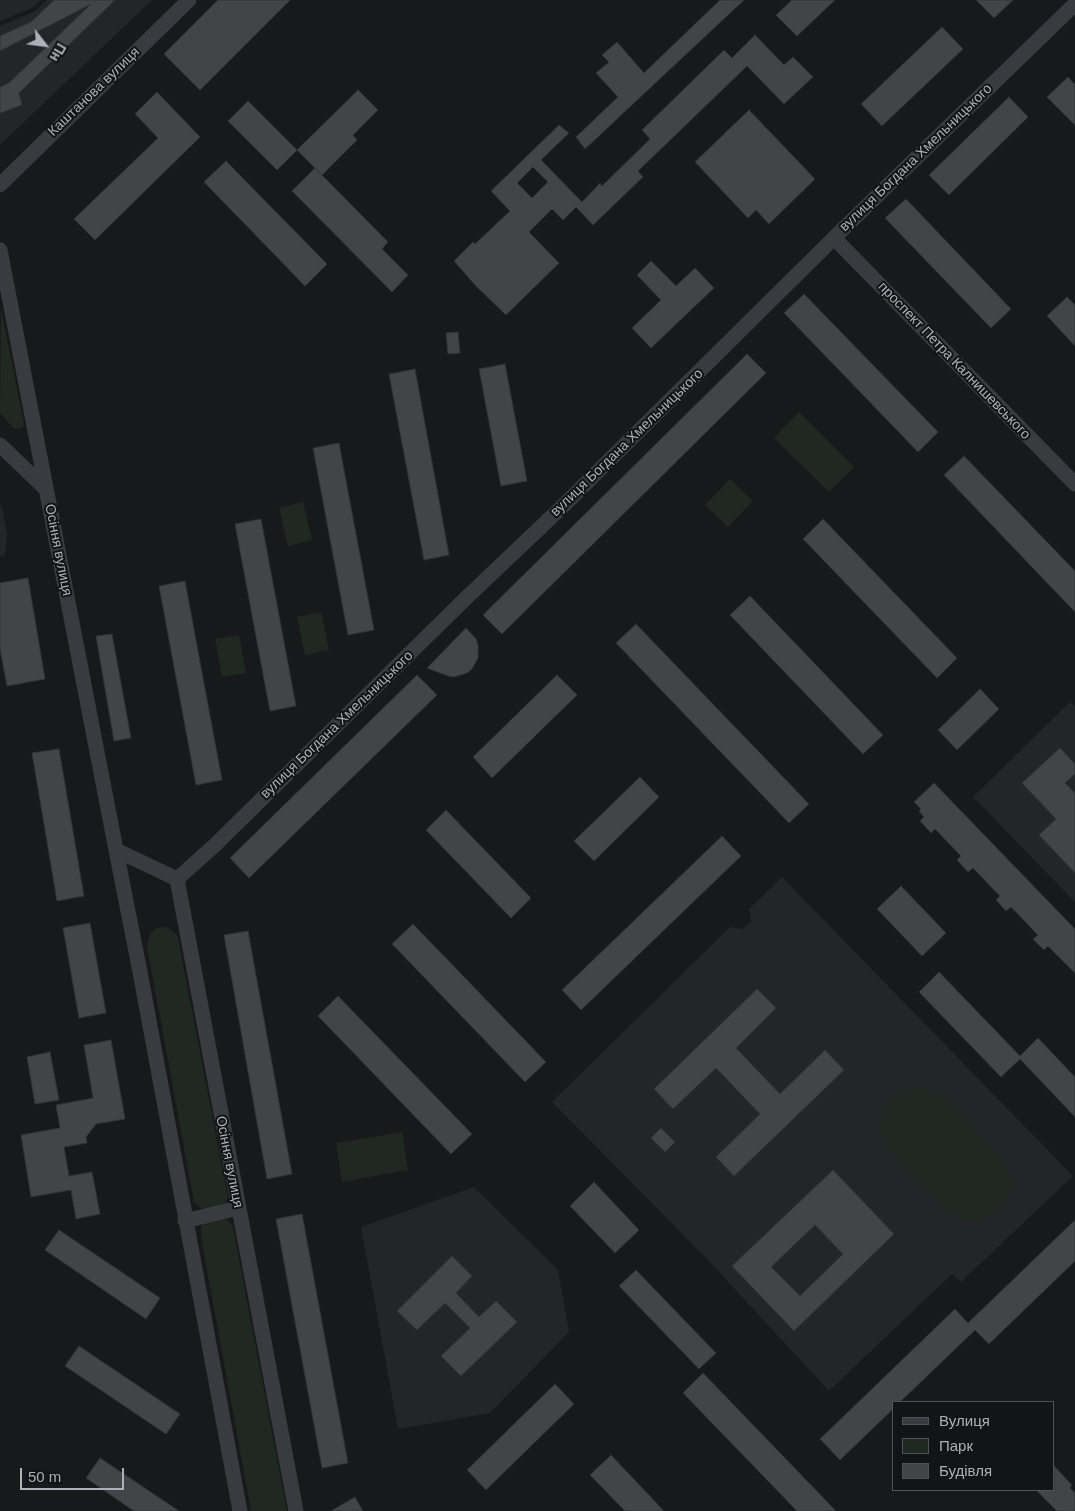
<!DOCTYPE html>
<meta charset="utf-8">
<style>
body{margin:0}
#map{position:relative;width:1075px;height:1511px;overflow:hidden;background:#18191b;font-family:Helvetica,sans-serif}
canvas{display:block}
.legend{position:absolute;left:892px;top:1401px;width:162px;height:90px;box-sizing:border-box;background:#131416;border:1px solid #505258;margin:0;padding:6px 9px;list-style:none;font-size:15px;color:#abb0ba}
.legend li{display:flex;align-items:center;gap:10px;height:25px}
.legend b{width:25px;border:1px solid #505258}
.north{position:absolute;left:20px;top:20px;width:50px;height:50px;-webkit-text-stroke:4px #131416;paint-order:stroke;rotate:120deg;font-size:14px;font-weight:700;line-height:20px;text-align:center;color:#abb0ba}
.north::after{content:'';display:block;margin:auto;width:18px;height:22px;background:#abb0ba;clip-path:polygon(50% 0,100% 100%,50% 72%,0 100%)}
.scale{position:absolute;left:20px;top:1468px;width:104px;height:22px;box-sizing:border-box;border:2px solid #abb0ba;border-top:0;padding-left:6px;font-size:15px;line-height:18px;white-space:nowrap;color:#abb0ba;-webkit-text-stroke:4px #131416;paint-order:stroke}
</style>
<div id="map">
<canvas width="1075" height="1511"></canvas>
<ul class="legend">
<li><b style="height:6px;background:#393b40"></b>Вулиця</li>
<li><b style="height:14px;background:#202921"></b>Парк</li>
<li><b style="height:14px;background:#434448"></b>Будівля</li>
</ul>
<div class="north">Пн</div>
<div class="scale">50 m</div>
</div>
<script>
const g = document.querySelector('canvas').getContext('2d');
g.lineJoin = 'round';
function paint(path, color) {
  g.fillStyle = color;
  g.fill(path, 'evenodd');
}
function shape(rows) {
  const path = new Path2D();
  for (const r of rows) {
    path.moveTo(r[0], r[1]);
    for (let i = 2; i < r.length; i += 2) path.lineTo(r[i], r[i + 1]);
  }
  return path;
}
function stroke(path, color, width, dash) {
  g.strokeStyle = color;
  g.lineWidth = width;
  g.lineCap = dash ? 'butt' : 'round';
  g.setLineDash(dash || []);
  g.stroke(path);
}
function drawText(font, color, halo, rows, align = 'center') {
  g.font = font + ' Helvetica,sans-serif';
  g.lineWidth = 4;
  g.setLineDash([]);
  g.textBaseline = 'middle';
  g.strokeStyle = halo;
  g.fillStyle = color;
  for (const [text, x, y, turn = 0] of rows) {
    g.save();
    g.translate(x, y);
    g.rotate((+turn || 0) * Math.PI / 180);
    g.textAlign = isNaN(turn) ? turn : align;
    if (halo) g.strokeText(text, 0, 0);
    g.fillText(text, 0, 0);
    g.restore();
  }
}
paint(shape([
 [0,0,40,0,32,8,0,21],
 [47,0,152,0,0,145,0,26,34,12],
 [0,506,2,507,7,534,5,555,0,556],
 [1070,702,1075,707,1075,902,973,797],
 [782,877,1073,1176,961,1282,952,1274,829,1391,707,1259,552,1102,730,927,743,929,751,921,749,909],
 [474,1187,558,1270,569,1332,490,1413,398,1429,361,1227]
]), '#242528');
paint(shape([
 [1,308,24,423,23,428,17,429,12,427,0,413],
 [799,412,854,467,829,492,774,438],
 [730,479,753,501,728,527,705,505],
 [303,502,312,540,288,546,279,508],
 [321,612,329,650,305,655,297,617],
 [239,635,246,673,222,677,215,639],
 [166,927,174,932,178,938,228,1198,224,1206,206,1210,199,1207,194,1202,147,946,150,934,157,928],
 [919,1089,929,1090,938,1094,946,1100,1000,1156,1006,1164,1009,1173,1011,1183,1009,1193,1005,1202,999,1209,991,1215,982,1219,972,1220,962,1219,953,1215,945,1209,885,1145,882,1136,881,1126,882,1117,886,1108,892,1100,900,1094,909,1090],
 [402,1132,408,1170,342,1182,336,1143],
 [221,1218,229,1221,233,1227,287,1511,251,1511,201,1237,201,1227,206,1220]
]), '#202921');
const building = shape([
 [54,0,115,0,19,93,22,105,0,113,0,87,9,83,91,4,0,51,0,36,31,22,54,0],
 [218,0,290,0,200,90,164,54,218,0],
 [720,0,744,0,585,149,576,137,618,97,596,73,609,62,602,55,617,42,644,73,720,0],
 [792,0,835,0,797,36,776,15,792,0],
 [976,0,1013,0,994,18,976,0],
 [942,27,963,49,882,126,861,104,942,27],
 [755,35,784,65,793,57,813,77,784,104,747,66,638,171,643,177,593,225,576,207,563,220,552,209,529,232,559,263,506,315,475,285,454,261,473,242,475,244,510,211,491,191,559,125,569,133,541,160,582,202,600,183,602,186,650,139,642,130,724,50,732,58,755,35],
 [533,167,548,182,532,198,517,183,533,167],
 [1068,77,1075,85,1075,125,1047,97,1068,77],
 [358,90,378,110,353,135,357,140,322,175,297,150,358,90],
 [157,92,200,137,95,240,74,219,158,138,135,114,157,92],
 [1009,97,1028,117,949,195,929,175,1009,97],
 [248,101,297,150,277,170,228,121,248,101],
 [749,110,815,179,769,224,756,210,748,218,695,162,749,110],
 [226,161,327,264,305,286,204,182,226,161],
 [315,168,388,242,382,249,408,275,392,292,292,191,315,168],
 [906,199,1011,309,991,328,885,218,906,199],
 [651,261,676,286,695,268,714,288,651,348,632,328,661,300,637,275,651,261],
 [804,294,938,432,918,452,784,313,804,294],
 [1067,297,1075,305,1075,346,1047,316,1067,297],
 [458,332,460,353,448,354,446,333,458,332],
 [747,354,766,373,502,634,483,615,747,354],
 [505,364,527,481,501,486,479,369,505,364],
 [415,369,449,555,424,560,389,374,415,369],
 [339,443,374,630,348,635,313,448,339,443],
 [964,456,1075,571,1075,612,944,475,964,456],
 [261,519,296,706,270,711,235,524,261,519],
 [823,519,957,658,937,678,803,539,823,519],
 [28,578,45,679,7,686,0,649,0,583,28,578],
 [185,581,222,780,196,785,159,586,185,581],
 [750,596,883,735,863,754,730,615,750,596],
 [636,624,809,804,789,823,616,643,636,624],
 [466,628,476,639,478,645,478,658,472,669,467,673,454,677,448,676,427,668,466,628],
 [112,634,131,738,114,741,96,636,112,634],
 [417,675,437,695,249,878,230,858,417,675],
 [557,675,577,695,492,778,473,757,557,675],
 [980,689,999,709,957,750,938,730,980,689],
 [1060,748,1075,764,1075,774,1065,783,1075,793,1075,873,1039,835,1056,819,1022,783,1060,748],
 [59,749,84,896,57,901,32,753,59,749],
 [640,777,659,797,594,861,574,841,640,777],
 [934,783,1075,929,1075,973,1048,946,1044,950,1033,939,1038,935,1011,907,1006,911,996,900,1000,896,973,868,968,872,957,860,961,856,935,829,931,833,920,821,924,817,919,811,921,809,914,802,934,783],
 [446,810,531,898,511,918,426,830,446,810],
 [722,836,741,856,581,1010,562,990,722,836],
 [901,886,946,933,922,956,877,909,901,886],
 [90,923,106,1013,79,1018,63,928,90,923],
 [413,924,546,1062,525,1082,392,944,413,924],
 [248,931,292,1174,267,1179,224,935,248,931],
 [939,972,1020,1056,1038,1038,1075,1077,1075,1117,1020,1059,1001,1077,919,992,939,972],
 [757,989,776,1008,736,1048,780,1094,825,1050,844,1070,734,1176,716,1157,760,1114,716,1068,673,1109,654,1089,757,989],
 [338,996,472,1134,451,1154,318,1016,338,996],
 [111,1040,125,1119,96,1124,86,1137,87,1143,64,1147,69,1176,92,1172,100,1214,76,1219,71,1190,31,1197,21,1135,60,1128,56,1105,93,1098,84,1045,111,1040],
 [50,1052,59,1100,35,1104,27,1057,50,1052],
 [661,1128,675,1142,665,1152,651,1138,661,1128],
 [833,1170,894,1234,794,1331,732,1266,833,1170],
 [815,1225,843,1254,800,1296,771,1267,815,1225],
 [594,1182,639,1230,615,1253,570,1206,594,1182],
 [302,1214,348,1463,322,1468,276,1219,302,1214],
 [1075,1220,1075,1261,989,1344,975,1330,900,1402,894,1402,894,1408,840,1460,820,1439,955,1309,968,1323,1075,1220],
 [59,1230,160,1298,146,1319,45,1250,59,1230],
 [452,1256,472,1276,456,1293,479,1317,496,1301,517,1322,461,1376,441,1356,470,1328,445,1303,417,1330,397,1311,452,1256],
 [636,1270,716,1353,699,1369,619,1286,636,1270],
 [79,1346,180,1414,166,1434,65,1366,79,1346],
 [703,1373,836,1511,797,1511,683,1393,703,1373],
 [555,1384,574,1404,486,1490,467,1470,555,1384],
 [611,1455,664,1511,625,1511,590,1475,611,1455],
 [100,1458,179,1511,134,1511,86,1478,100,1458],
 [1054,1466,1072,1485,1070,1488,1075,1493,1075,1511,1057,1511,1036,1490,1054,1490,1054,1466],
 [355,1497,363,1511,331,1511,355,1497]
]);
paint(building, '#434448');
stroke(building, '#333337', 1);
stroke(shape([
 [0,185,189,0],
 [834,238,1075,484],
 [0,250,116,850,140,972,240,1511],
 [0,445,46,489],
 [116,850,177,879],
 [177,879,214,846,464,600,564,505,843,229,1075,4],
 [177,879,296,1511],
 [185,1221,238,1208]
]), '#393b40', 15);
drawText('14px', '#abb0ba', '#131416', [
 ["Каштанова вулиця",94,92,-44],
 ["вулиця Богдана Хмельницького",916,158,-44],
 ["проспект Петра Калнишевського",954,361,46],
 ["вулиця Богдана Хмельницького",627,443,-44],
 ["Осіння вулиця",58,550,79],
 ["вулиця Богдана Хмельницького",337,725,-44],
 ["Осіння вулиця",229,1162,79]
]);
</script>
